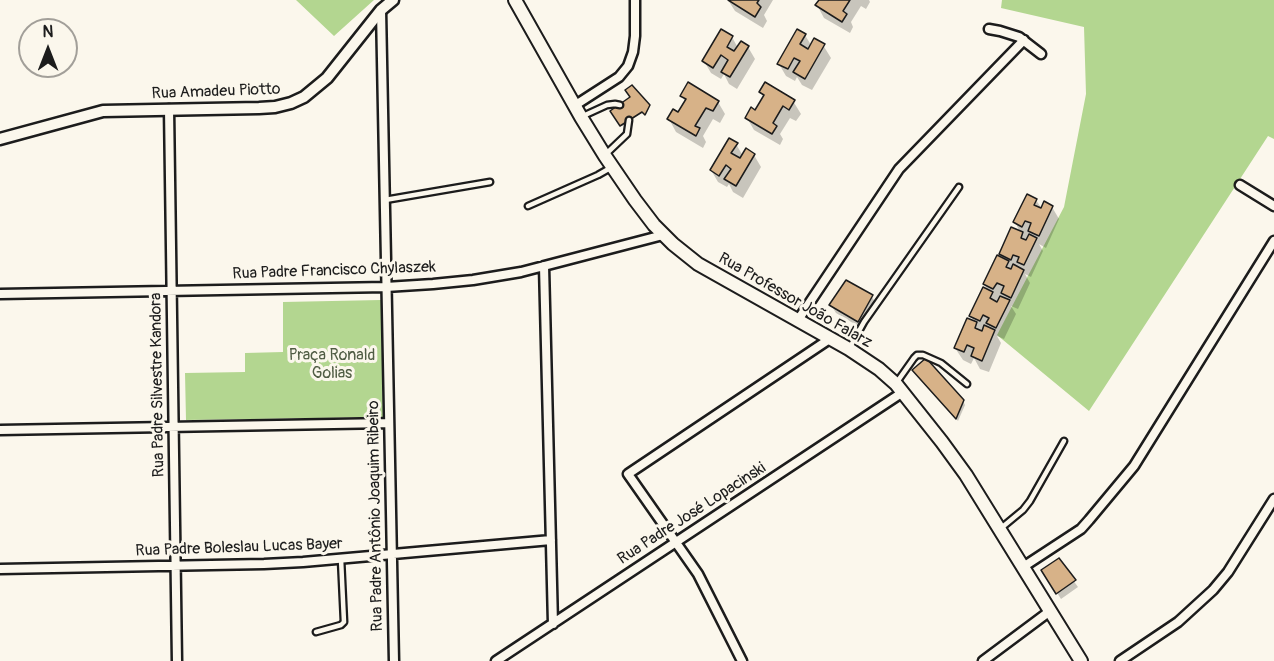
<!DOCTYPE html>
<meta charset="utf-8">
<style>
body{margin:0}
#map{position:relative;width:1274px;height:661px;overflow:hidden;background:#fbf7ec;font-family:Pangolin,sans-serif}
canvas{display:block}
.north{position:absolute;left:18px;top:18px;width:60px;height:60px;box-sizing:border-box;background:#fbf7ec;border:2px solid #a29f99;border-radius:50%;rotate:0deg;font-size:16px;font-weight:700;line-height:24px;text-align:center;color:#1c1c1c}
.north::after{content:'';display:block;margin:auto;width:21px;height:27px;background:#1c1c1c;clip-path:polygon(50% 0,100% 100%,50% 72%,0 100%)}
</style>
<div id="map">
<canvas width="1274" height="661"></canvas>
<div class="north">N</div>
</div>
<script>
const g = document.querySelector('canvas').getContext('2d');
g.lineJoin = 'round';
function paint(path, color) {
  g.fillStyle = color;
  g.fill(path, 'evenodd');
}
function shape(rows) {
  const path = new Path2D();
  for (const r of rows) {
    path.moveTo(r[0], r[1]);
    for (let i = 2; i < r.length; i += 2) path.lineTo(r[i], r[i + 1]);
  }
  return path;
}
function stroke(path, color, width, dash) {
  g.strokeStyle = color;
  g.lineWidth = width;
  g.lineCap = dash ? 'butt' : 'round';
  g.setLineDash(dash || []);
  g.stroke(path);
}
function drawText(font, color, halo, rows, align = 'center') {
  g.font = font + ' Pangolin,sans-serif';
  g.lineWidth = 6;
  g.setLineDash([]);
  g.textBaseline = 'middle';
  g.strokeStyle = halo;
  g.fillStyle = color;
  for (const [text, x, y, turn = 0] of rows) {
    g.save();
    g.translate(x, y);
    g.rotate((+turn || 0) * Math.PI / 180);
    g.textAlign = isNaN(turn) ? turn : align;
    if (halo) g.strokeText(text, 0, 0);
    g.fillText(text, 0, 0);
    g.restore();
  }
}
paint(shape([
 [296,0,374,0,334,36],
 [1002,0,1274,0,1274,139,1268,136,1089,411,997,335,1064,207,1086,94,1084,27,1001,8],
 [381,300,383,417,186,420,185,373,245,372,245,353,283,352,283,302]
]), '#b3d690');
paint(shape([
 [728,0,773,0,764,15,767,21,763,28,735,11],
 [821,0,869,0,870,2,866,9,861,6,851,22,853,27,850,33,824,18,817,5],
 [798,31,805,35,811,45,814,40,823,45,831,58,812,90,802,85,797,77,795,81,786,76,779,64],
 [732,37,738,48,748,47,755,59,737,89,729,84,724,74,721,79,711,73,704,61],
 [761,92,793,101,801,114,796,121,790,118,780,134,783,139,780,145,754,130,747,118,756,112,764,98],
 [682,96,718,102,725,114,720,123,713,119,703,136,706,142,703,148,676,132,669,119,679,114,685,102],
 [632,97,649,108,646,115,643,112,622,126,612,111],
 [736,144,743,156,754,155,761,167,743,198,733,192,729,184,727,187,718,182,711,170],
 [1036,200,1042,209,1052,207,1059,219,1046,248,1039,244,1043,251,1031,277,1025,274,1030,283,1018,309,1011,306,1016,314,1004,339,997,336,1001,343,989,372,980,369,974,358,971,364,963,360,955,348,975,323,971,316,989,292,984,284,1004,261,1001,254,1020,232,1015,222],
 [872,297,877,305,863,329,836,313,831,305],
 [916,374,963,401,965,405,958,421],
 [1059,561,1078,587,1061,599,1043,571]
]), '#0003');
const building = shape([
 [728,0,759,0,757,3,761,7,755,17,728,0],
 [819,0,850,0,843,11,847,14,842,22,815,5,819,0],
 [721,29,733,36,727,47,734,51,741,41,749,46,730,77,721,72,728,60,721,55,713,68,702,61,721,29],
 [797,29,806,34,800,44,808,49,814,38,825,44,805,79,793,72,800,61,794,58,788,69,777,64,797,29],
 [688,82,719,101,713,111,706,108,695,126,700,128,696,136,667,119,673,109,678,112,686,99,680,96,688,82],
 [765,82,795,100,789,110,783,106,773,123,777,126,772,134,745,118,751,107,755,110,764,95,759,92,765,82],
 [632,85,650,105,645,115,642,112,620,126,610,111,630,97,625,90,632,85],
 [729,138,738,143,731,153,740,158,746,148,755,154,736,186,724,179,731,169,726,165,719,176,710,170,729,138],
 [1027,194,1037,199,1034,205,1041,208,1044,201,1053,206,1039,236,1028,231,1031,223,1025,221,1022,227,1013,222,1027,194],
 [1011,227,1023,232,1021,238,1026,240,1029,234,1037,238,1024,265,1017,262,1019,257,1013,255,1011,260,999,254,1011,227],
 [997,255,1009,261,1006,267,1011,269,1013,264,1024,270,1011,298,1001,293,1004,286,997,283,993,289,983,284,997,255],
 [846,280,873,295,858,322,829,305,846,280],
 [983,287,993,292,990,298,997,302,1000,296,1010,300,996,328,986,323,989,318,983,315,980,321,969,316,983,287],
 [967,318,977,322,975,328,982,331,984,325,995,330,982,361,971,356,974,348,967,345,964,352,954,348,967,318],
 [926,358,964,400,956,419,912,370,926,358],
 [1059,558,1076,580,1056,594,1041,570,1059,558]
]);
paint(building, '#d7b288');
stroke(building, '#1c1c1c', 1.5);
const service = shape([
 [583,116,607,105,615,104,620,105],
 [606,154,627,134,629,120],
 [385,200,490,182],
 [528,206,598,175,612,167],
 [849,349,864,322,959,187],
 [897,382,914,358,917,355,923,355,941,363,967,384],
 [1000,529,1023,510,1030,501,1064,441],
 [316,632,341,625,344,622,341,559]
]);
const minor = shape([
 [381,10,394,661],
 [989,29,1000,31,1019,37,1041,54],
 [574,106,619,77,628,66,633,52,635,36,635,0],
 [169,109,177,661],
 [1240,185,1274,206],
 [544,266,553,624],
 [0,294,386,287,433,284,473,280,521,272,663,235],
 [798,320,899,169,1024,40],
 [0,430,389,423],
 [1023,567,1081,529,1089,520,1134,466,1274,241],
 [0,569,264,564,303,562,551,540],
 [496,661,903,392],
 [742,661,698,574,628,474,831,338],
 [983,661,1050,611],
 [1120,661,1178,622,1213,590,1228,572,1274,499]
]);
const tertiary = shape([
 [0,139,103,111,259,108,275,107,291,103,304,97,327,78,381,10,393,0]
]);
const secondary = shape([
 [515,0,581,117,605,156,635,200,654,225,673,244,698,264,849,349,879,369,896,384,942,442,966,475,1081,661]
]);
stroke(service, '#1c1c1c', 9);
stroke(minor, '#1c1c1c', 13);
stroke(tertiary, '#1c1c1c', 15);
stroke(secondary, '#1c1c1c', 16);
stroke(service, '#fbf7ec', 4.5);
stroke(minor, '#fbf7ec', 8);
stroke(tertiary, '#fbf7ec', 10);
stroke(secondary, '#fbf7ec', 12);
drawText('16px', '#1c1c1c', '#fbf7ec', [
 ["Rua Amadeu Piotto",216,92,-2],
 ["Rua Padre Francisco Chylaszek",334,271,-2],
 ["Rua Professor João Falarz",795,301,30],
 ["Rua Padre Silvestre Kandora",158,385,-91],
 ["Rua Padre José Lopacinski",692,514,-33],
 ["Rua Padre Antônio Joaquim Ribeiro",376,516,-91],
 ["Rua Padre Boleslau Lucas Bayer",239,548,-2]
]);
drawText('16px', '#515d45', '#fbf7ec', [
 ["Praça Ronald",332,356],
 ["Golias",332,374]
]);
</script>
